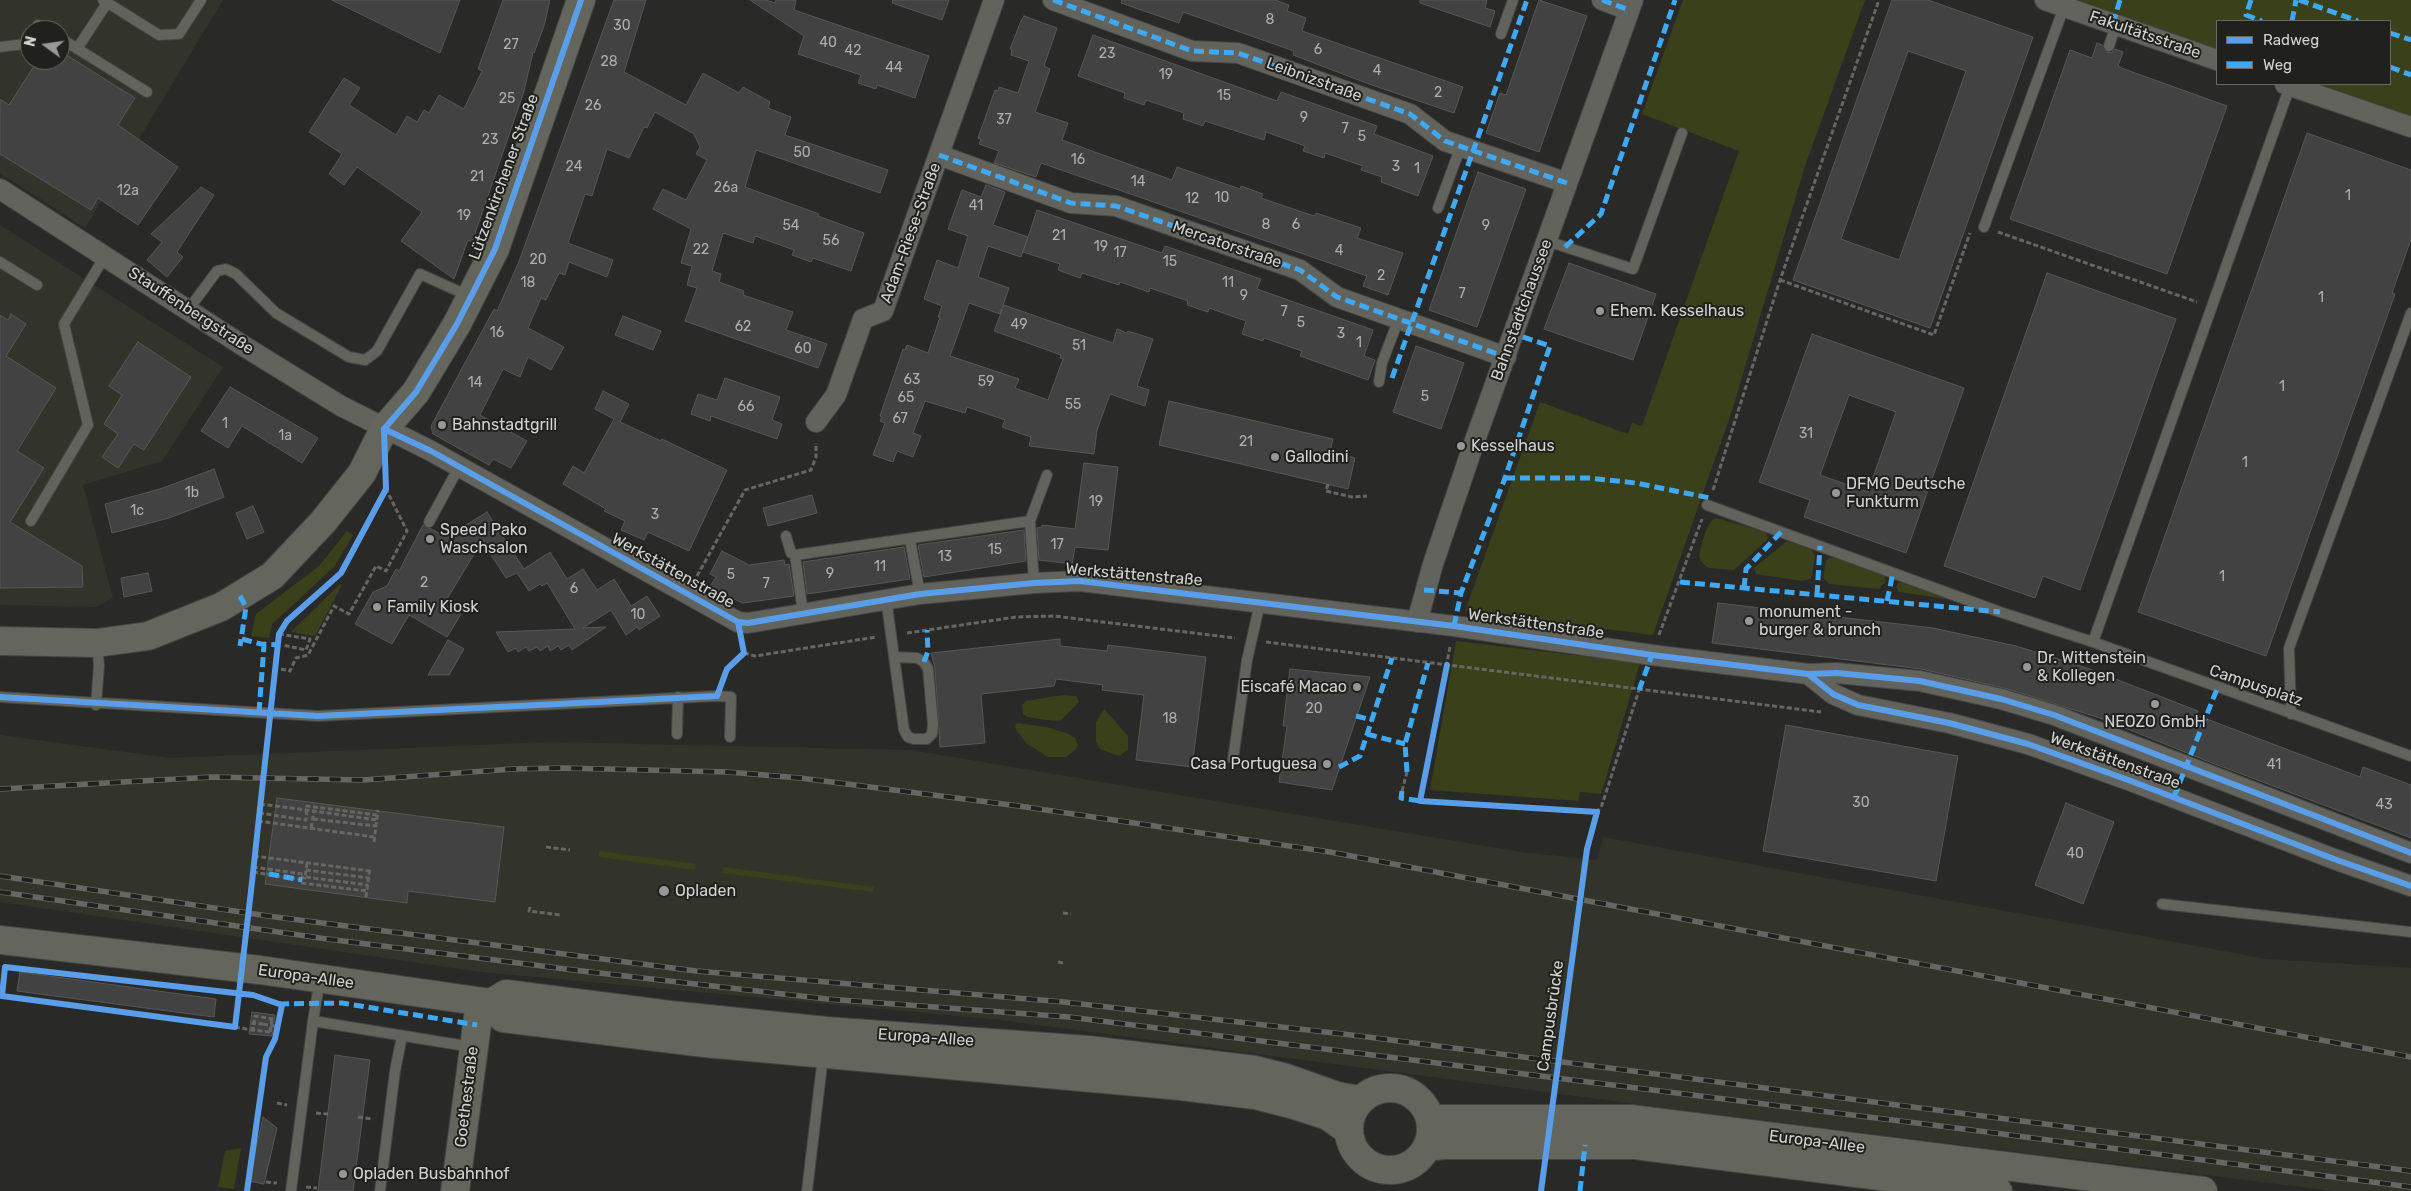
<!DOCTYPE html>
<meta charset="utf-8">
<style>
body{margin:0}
#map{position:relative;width:2411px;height:1191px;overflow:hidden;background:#292a27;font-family:Rubik,sans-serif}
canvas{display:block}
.legend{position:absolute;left:2216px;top:20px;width:175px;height:65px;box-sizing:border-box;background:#20211c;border:1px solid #686964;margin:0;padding:6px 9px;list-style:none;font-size:15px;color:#d3d4d1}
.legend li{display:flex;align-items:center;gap:10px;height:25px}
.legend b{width:25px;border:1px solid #686964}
.north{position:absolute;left:20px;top:20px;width:50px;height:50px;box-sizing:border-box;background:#20211c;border:1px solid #686964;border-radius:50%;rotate:284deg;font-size:14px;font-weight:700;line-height:20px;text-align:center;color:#d3d4d1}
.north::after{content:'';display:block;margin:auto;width:18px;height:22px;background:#989896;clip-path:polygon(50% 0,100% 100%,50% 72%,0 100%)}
</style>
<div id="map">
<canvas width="2411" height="1191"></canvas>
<ul class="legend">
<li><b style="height:6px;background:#5a9eea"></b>Radweg</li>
<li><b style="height:6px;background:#3fa9f5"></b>Weg</li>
</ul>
<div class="north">N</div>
</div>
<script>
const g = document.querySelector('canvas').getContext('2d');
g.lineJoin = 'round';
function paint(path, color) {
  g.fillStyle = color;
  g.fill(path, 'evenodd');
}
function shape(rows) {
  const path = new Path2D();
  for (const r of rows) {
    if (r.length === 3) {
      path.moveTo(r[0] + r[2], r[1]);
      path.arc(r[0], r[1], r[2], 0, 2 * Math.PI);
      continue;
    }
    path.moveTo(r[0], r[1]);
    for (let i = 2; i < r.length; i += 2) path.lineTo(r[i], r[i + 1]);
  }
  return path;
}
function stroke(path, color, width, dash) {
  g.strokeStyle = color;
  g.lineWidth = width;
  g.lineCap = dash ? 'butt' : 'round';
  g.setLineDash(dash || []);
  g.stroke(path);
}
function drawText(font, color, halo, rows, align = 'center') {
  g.font = font + ' Rubik,sans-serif';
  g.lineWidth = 4;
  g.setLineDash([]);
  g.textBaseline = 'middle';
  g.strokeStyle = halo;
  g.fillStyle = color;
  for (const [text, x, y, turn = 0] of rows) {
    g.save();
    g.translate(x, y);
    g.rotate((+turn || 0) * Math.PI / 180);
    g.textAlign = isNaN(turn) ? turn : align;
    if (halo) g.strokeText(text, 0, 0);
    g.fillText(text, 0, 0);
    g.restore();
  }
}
paint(shape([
 [0,0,223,0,85,228,0,173],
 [30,30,60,30,60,60,30,60],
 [0,225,223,367,162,461,83,485,113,598,96,607,0,605],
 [0,735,170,758,549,742,911,750,1521,852,1597,860,1603,837,2267,959,2411,968,2411,1191,2334,1191,1674,1109,1001,1020,481,972,0,902]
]), '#32342a');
paint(shape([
 [1683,0,1865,0,1805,166,1732,411,1653,635,1465,611,1540,402,1628,434,1632,423,1642,426,1739,151,1642,114],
 [2078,0,2411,0,2411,116,2319,84,2390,84,2390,21,2217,21,2217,49],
 [1716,518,1766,532,1768,539,1734,570,1709,568,1703,564,1699,557,1700,551,1706,530,1711,521],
 [347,531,353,535,334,567,272,624,269,638,251,636,256,614,319,566],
 [1787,541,1811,549,1813,552,1815,556,1811,579,1802,581,1756,574,1754,568],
 [1829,558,1835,558,1883,574,1886,581,1879,589,1829,584,1823,577,1826,561],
 [1899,582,1946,597,1946,599,1899,592,1896,587],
 [340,584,342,585,315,636,291,632],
 [1456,641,1640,663,1601,794,1580,792,1579,801,1430,790],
 [1062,695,1076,696,1079,702,1061,720,1054,721,1027,717,1023,714,1022,705,1026,701],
 [1104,709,1128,736,1128,750,1119,756,1100,749,1096,742,1096,722],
 [1017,723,1046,727,1069,734,1075,738,1078,745,1075,750,1066,757,1048,757,1027,744,1017,731,1015,726],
 [599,851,696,864,695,870,599,857],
 [723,867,874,887,873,892,722,873],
 [241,1148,234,1189,218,1187,225,1151]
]), '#3a401a');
const building = shape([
 [332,0,460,0,440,53,332,0],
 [503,0,550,0,544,26,534,53,533,52,524,91,511,129,472,242,468,240,454,279,401,241,422,212,357,167,344,185,329,174,342,154,309,132,344,78,360,88,349,105,396,135,407,116,417,122,424,110,429,113,439,95,464,109,482,71,478,69,503,0],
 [614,0,646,0,624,72,686,105,703,73,739,93,743,87,770,102,768,108,791,117,785,135,888,170,880,193,756,150,745,187,819,214,818,216,864,233,851,271,813,258,811,262,792,255,794,250,755,236,753,243,723,233,712,271,721,274,719,282,744,291,743,295,793,312,786,330,827,344,818,368,685,321,697,288,687,285,692,266,681,263,691,229,653,209,663,189,686,200,707,160,696,154,700,147,694,134,655,112,647,128,644,127,629,158,607,149,592,196,585,194,568,243,613,260,607,277,569,262,565,275,559,273,546,300,541,298,528,328,564,347,551,370,528,357,520,377,503,369,480,415,527,441,511,468,493,459,489,465,433,434,431,426,494,309,497,311,518,264,614,0],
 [750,0,766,0,775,3,776,0,796,0,794,10,929,56,915,98,877,85,876,89,858,83,861,75,798,54,804,36,750,0],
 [893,0,949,0,942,20,892,3,893,0],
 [1122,0,1275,0,1289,5,1287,11,1306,18,1302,31,1463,87,1454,113,1369,84,1293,55,1294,51,1183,12,1179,23,1121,3,1122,0],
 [1420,0,1487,0,1485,8,1495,11,1490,27,1420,3,1420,0],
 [1539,0,1587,16,1539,152,1486,133,1500,93,1506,95,1539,0],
 [1892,0,1928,0,2033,37,1930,328,1793,280,1892,0],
 [1908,51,1966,71,1899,260,1841,239,1908,51],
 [1024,16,1057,28,1044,66,1050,69,1035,112,1068,123,1062,140,1172,180,1177,167,1240,189,1241,186,1263,194,1261,198,1314,216,1316,213,1361,228,1357,238,1403,253,1388,295,1363,286,1367,276,1041,163,1036,177,994,163,999,151,979,144,981,139,978,138,995,90,998,91,999,87,1018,93,1029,61,1011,55,1012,50,1010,49,1021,21,1024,16],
 [1093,35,1277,101,1281,92,1377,126,1374,134,1433,156,1418,196,1381,182,1382,177,1361,170,1363,166,1325,153,1324,158,1303,151,1305,146,1266,132,1264,140,1205,121,1203,126,1183,119,1184,113,1146,100,1144,105,1124,98,1125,93,1078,76,1093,35],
 [2097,43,2102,45,2106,52,2111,53,2115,49,2123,52,2118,66,2124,69,2227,106,2167,274,2010,219,2070,50,2092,58,2097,43],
 [60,51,135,98,118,125,178,167,138,225,98,198,91,210,0,154,0,99,9,105,38,60,60,60,60,51],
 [2307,133,2411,170,2411,239,2392,293,2395,294,2266,656,2138,612,2307,133],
 [1478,172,1526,189,1477,327,1429,310,1478,172],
 [986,185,1005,192,993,225,1028,237,1021,257,988,246,978,277,1009,288,1000,314,969,303,950,356,1019,379,1015,388,1048,400,1063,359,1060,358,1061,355,994,331,1004,305,1113,343,1117,329,1127,333,1128,331,1153,339,1137,386,1149,390,1145,406,1110,394,1097,430,1094,454,1029,446,1031,437,1002,427,1005,420,967,407,965,413,925,401,913,433,921,436,913,457,897,451,893,462,873,455,885,423,880,421,882,417,880,416,903,349,905,350,907,345,928,353,940,317,938,317,942,306,924,299,937,260,958,268,968,236,948,229,962,190,981,197,986,185],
 [201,187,214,195,177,252,183,257,167,277,147,260,162,242,151,234,201,187],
 [1037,210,1162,253,1165,246,1261,279,1257,289,1373,330,1364,356,1375,360,1368,380,1300,356,1302,351,1264,338,1263,341,1242,334,1246,321,1209,308,1208,312,1187,305,1188,301,1150,288,1149,292,1120,282,1119,285,1082,273,1080,278,1058,270,1060,264,1023,252,1037,210],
 [1569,263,1656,294,1633,360,1544,329,1569,263],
 [2047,273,2176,319,2080,590,2043,576,2035,598,1944,566,2047,273],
 [11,314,26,324,6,356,56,388,17,451,44,468,10,522,82,566,83,587,0,588,0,315,8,320,11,314],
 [623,316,661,331,653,350,615,335,623,316],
 [1812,334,1964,388,1906,553,1804,517,1810,500,1759,482,1812,334],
 [1849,395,1896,412,1868,492,1820,475,1849,395],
 [138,342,191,377,144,450,134,444,118,468,102,457,118,434,104,424,122,395,109,386,138,342],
 [1416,346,1464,363,1441,429,1393,412,1416,346],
 [725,378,780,397,772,420,782,424,777,439,711,416,710,421,691,414,698,394,717,400,725,378],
 [230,387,318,438,302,463,242,426,228,448,201,431,230,387],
 [603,391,629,404,620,422,661,441,662,439,727,470,689,551,648,532,644,540,621,530,625,521,604,511,606,509,563,484,573,466,584,473,614,419,595,409,603,391],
 [1169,401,1333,439,1330,452,1355,458,1348,489,1159,445,1169,401],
 [1084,463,1118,467,1108,550,1075,547,1072,564,1039,560,1037,528,1042,527,1042,525,1075,529,1084,463],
 [214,469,224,497,169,518,112,533,105,504,160,489,214,469],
 [812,495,817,513,768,526,763,508,812,495],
 [253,506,264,532,247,539,236,513,253,506],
 [487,512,524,569,550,552,567,579,583,569,597,590,614,579,631,606,647,596,660,616,639,630,637,627,626,635,611,610,583,628,606,627,572,650,569,645,561,650,558,646,550,651,548,646,540,651,537,647,529,651,526,647,518,652,516,648,508,652,496,632,575,629,547,583,542,586,540,584,529,591,517,573,506,578,482,541,444,604,461,614,447,637,409,615,392,644,355,624,373,592,387,586,396,569,399,571,423,525,447,537,487,512],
 [1024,530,1026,561,924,577,918,545,1024,530],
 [904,547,910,579,807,594,803,562,904,547],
 [722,551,749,565,784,560,785,565,789,564,794,596,743,603,709,588,716,577,710,574,722,551],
 [148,573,152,591,124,597,121,578,148,573],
 [1718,603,1933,628,2016,646,2087,668,2198,711,2196,715,2360,777,2363,767,2411,785,2411,838,2207,761,2103,719,2008,689,1921,669,1712,643,1718,603],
 [1060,639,1060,646,1107,651,1108,645,1206,657,1192,767,1136,760,1144,695,1102,690,1103,685,1056,679,1054,686,981,694,985,743,940,747,935,668,931,653,1060,639],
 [448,640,464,649,449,675,428,675,448,640],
 [1290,669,1370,677,1332,790,1279,782,1287,726,1283,726,1290,669],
 [1786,725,1958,756,1936,881,1763,851,1786,725],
 [277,798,504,827,495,902,408,891,407,903,265,884,277,798],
 [2066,803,2114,822,2083,904,2035,885,2066,803],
 [20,972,216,999,214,1017,17,991,20,972],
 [252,1012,275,1015,272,1036,249,1034,252,1012],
 [335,1055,370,1060,353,1191,318,1191,335,1055],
 [263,1117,277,1128,264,1184,249,1181,263,1117]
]);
paint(building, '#414241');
stroke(building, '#565757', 1);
const lane = shape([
 [103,0,159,35,179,34,201,0],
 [35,30,38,25,47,30],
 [1501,34,1513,0],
 [60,38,147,92],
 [2109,46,2116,25],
 [0,47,25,44,30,37],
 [77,49,107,3],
 [1438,208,1461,146],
 [1984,227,2064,7],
 [1547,241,1633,269,1682,133],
 [0,262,37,285],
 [188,310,217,271,226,269,236,274,276,313,349,357,365,360,377,351,420,274,469,296],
 [1379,382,1382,363,1399,318],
 [1707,505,2000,612,2093,642,2411,756],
 [31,521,88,425,64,324,105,256],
 [429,522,459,467],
 [786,536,791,553,795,555,1030,521],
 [910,540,920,594],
 [795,555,803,613],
 [1034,583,1030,521,1047,475],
 [886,598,904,730,908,737,914,739,927,739,932,734,933,724,928,669,924,662,917,658,895,657],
 [2093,642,2290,86],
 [0,697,318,716,717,696,731,697,730,737],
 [96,705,99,666,97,644],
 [2291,714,2289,648,2411,313],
 [677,734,678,697],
 [1233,759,1247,660,1260,603],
 [2162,904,2411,932],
 [313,1021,472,1047],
 [291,1191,313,1021,320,979],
 [380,1191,395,1071,402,1036],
 [807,1191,823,1056]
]);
const street = shape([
 [1053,0,1192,51,1238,53,1410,114,1445,141,1567,183],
 [1602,0,1629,10],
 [2045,0,2217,60],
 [2285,84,2411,127],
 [939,155,1071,203,1116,206,1300,270,1337,297,1506,357],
 [0,189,242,345,341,406,431,451,738,622,748,623,920,594,1034,583,1080,581,1454,626,1652,655,1808,674,1837,673,1920,681,2001,699,2054,715,2411,853],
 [816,422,836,395,863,319,883,311,994,0],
 [1417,622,1433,564,1474,443,1633,0],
 [1808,674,1833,694,1858,705,1949,723,2028,744,2131,781,2334,859,2411,886]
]);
const secondary = shape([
 [0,641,97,643,148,636,221,607,272,576,323,522,362,473,384,429,416,392,457,324,495,249,581,0],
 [0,940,260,970,491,1003,506,994,670,1015,826,1031,1088,1050,1255,1070,1283,1077,1337,1096,1360,1100],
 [491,1003,503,1018,705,1043,1181,1086,1255,1095,1294,1105,1328,1116,1349,1131],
 [1390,1129,41],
 [1430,1119,1631,1119,2203,1191],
 [1427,1147,1444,1145,1635,1145,1998,1191],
 [455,1191,480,1002]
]);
stroke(lane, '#444443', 12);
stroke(street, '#444443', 22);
stroke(secondary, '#444443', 30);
stroke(shape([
 [1998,232,2197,302],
 [1780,280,1934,335,1970,233],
 [1328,484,1326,491,1352,497,1367,496],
 [1713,490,1780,280,1879,0],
 [697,576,745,490,811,470,816,457,816,443],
 [907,633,1016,617,1054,616,1235,638],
 [279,634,310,639,306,650,283,645],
 [1659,635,1702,519],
 [1266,642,1821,712],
 [1450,647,1420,801,1597,812],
 [744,653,755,656,876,637],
 [281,669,290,671,296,658,308,655,334,606,349,614,376,566,386,571,407,531,386,489],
 [722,682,727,669,744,653,741,642],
 [1402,791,1407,772],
 [259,813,306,820,307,806,377,815],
 [313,819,376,826],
 [258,821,374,837],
 [311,828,314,811,377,820],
 [374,842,378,810],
 [546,847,570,850],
 [1587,849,1597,812,1602,805,1639,690],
 [254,856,370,871],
 [307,863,305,877,368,885],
 [253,867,303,874,301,883,367,891],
 [306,870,369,878],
 [267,874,269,874],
 [366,897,370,867],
 [530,907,529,911,560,915],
 [1063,913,1071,914],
 [1058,962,1063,963],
 [263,1024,278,1027],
 [270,1032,253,1030,255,1016,273,1019],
 [277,1103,287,1105],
 [316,1113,328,1114],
 [358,1117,373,1119],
 [266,1182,277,1183],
 [306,1187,317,1188],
 [1541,1191,1541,1187]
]), '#666662', 3, [5, 2.5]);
stroke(lane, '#61635c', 10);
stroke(street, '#61635c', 20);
stroke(secondary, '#64665d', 28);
const rail = shape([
 [0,789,212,777,363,780,513,769,564,768,728,772,800,778,1019,806,1330,852,2411,1057],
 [0,876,268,916,696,971,1064,1002,1360,1036,2411,1171],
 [0,892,327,939,590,972,827,999,1069,1017,1956,1128,2411,1187]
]);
stroke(rail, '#666662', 5.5);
stroke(rail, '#20211c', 4, [11]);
stroke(shape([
 [260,804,314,811],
 [253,872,304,880,305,877],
 [235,1027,252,1030,253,1023,263,1024],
 [270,1032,272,1018],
 [1541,1187,1587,849]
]), '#666662', 3, [5, 2.5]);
stroke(shape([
 [1053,0,1192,51,1238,53,1410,114,1445,141,1567,183],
 [1602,0,1629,10],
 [2251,0,2246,15,2262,21],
 [2299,0,2358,21],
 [2292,21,2296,0],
 [2113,24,2120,0],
 [2390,33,2411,40],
 [2390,67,2411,75],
 [939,155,1071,203,1116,206,1300,270,1337,297,1506,357],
 [1565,247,1601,214,1675,0],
 [1392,378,1527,0],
 [1505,478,1588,478,1636,483,1710,498],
 [1680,582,2000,612],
 [1744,588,1746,569,1781,532],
 [1424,590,1461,593],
 [1817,595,1820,546],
 [240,596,246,607,240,646],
 [1887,601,1893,573],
 [1454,626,1461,593,1505,478,1550,346,1514,334],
 [242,639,261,644,280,645],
 [924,662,928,651,927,630],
 [1639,690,1652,655],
 [259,712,264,645],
 [1356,716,1372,720],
 [1367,734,1405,744],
 [1339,767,1360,756,1392,658],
 [1407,772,1405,744,1428,663],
 [1402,791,1401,798,1420,801],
 [2174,797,2217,689],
 [269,874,302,880],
 [279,1004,342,1003,477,1025],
 [1580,1191,1585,1145]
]), '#3fa9f5', 5, [10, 5]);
stroke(shape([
 [384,429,431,451,738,622,748,623,920,594,1034,583,1080,581,1454,626,1652,655,1808,674,1837,673,1920,681,2001,699,2054,715,2411,853],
 [384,429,416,392,457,324,495,249,581,0],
 [1447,665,1420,801,1597,812,1587,849,1541,1191],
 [1808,674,1833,694,1858,705,1949,723,2028,744,2131,781,2334,859,2411,886],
 [0,697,318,716,717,696,727,669,744,653,738,622],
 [247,1191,266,1057,275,1039,282,1005,253,995,217,991,5,967,2,996,235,1027,251,891,279,634,287,621,341,573,386,489,384,429]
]), '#5a9eea', 6);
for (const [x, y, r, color] of [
 [1600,311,5,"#989896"],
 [442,425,5,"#989896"],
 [1461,446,5,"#989896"],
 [1275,457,5,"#989896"],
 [1836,493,5,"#989896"],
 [430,539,5,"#989896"],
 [377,607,5,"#989896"],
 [1749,621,5,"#989896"],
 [2027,667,5,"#989896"],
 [1357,687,5,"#989896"],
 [2155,704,5,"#989896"],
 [1327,764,5,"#989896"],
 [664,891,6,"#989896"],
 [343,1174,5,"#989896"]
]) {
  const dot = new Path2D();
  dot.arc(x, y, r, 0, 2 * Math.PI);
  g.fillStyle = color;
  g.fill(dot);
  stroke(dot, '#20211c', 2);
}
drawText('14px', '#aeb0ad', null, [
 ["8",1270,20],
 ["30",622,26],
 ["40",828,43],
 ["27",511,45],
 ["6",1318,50],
 ["42",853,51],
 ["23",1107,54],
 ["28",609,62],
 ["44",894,68],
 ["4",1377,71],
 ["19",1166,75],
 ["2",1438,93],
 ["15",1224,96],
 ["25",507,99],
 ["26",593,106],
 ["9",1304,118],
 ["37",1004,120],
 ["7",1345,129],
 ["5",1362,137],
 ["23",490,140],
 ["50",802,153],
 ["16",1078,160],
 ["24",574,167],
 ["3",1396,167],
 ["1",1417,169],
 ["21",477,177],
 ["14",1138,182],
 ["26a",726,188],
 ["12a",128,191],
 ["1",2348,196],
 ["10",1222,198],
 ["12",1192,199],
 ["41",976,206],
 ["19",464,216],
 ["8",1266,225],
 ["6",1296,225],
 ["54",791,226],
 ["9",1486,226],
 ["21",1059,236],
 ["56",831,241],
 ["19",1101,247],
 ["22",701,250],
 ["4",1339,251],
 ["17",1120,253],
 ["20",538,260],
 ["15",1170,262],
 ["2",1381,276],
 ["18",528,283],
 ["11",1228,283],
 ["7",1462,294],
 ["9",1244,296],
 ["1",2321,298],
 ["7",1284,312],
 ["5",1301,323],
 ["49",1019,325],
 ["62",743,327],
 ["16",497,333],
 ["3",1341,334],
 ["1",1359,343],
 ["51",1079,346],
 ["60",803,349],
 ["63",912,380],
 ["59",986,382],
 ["14",475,383],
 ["1",2282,387],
 ["5",1425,397],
 ["65",906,398],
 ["55",1073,405],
 ["66",746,407],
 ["67",900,419],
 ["1",225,424],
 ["31",1806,434],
 ["1a",285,436],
 ["21",1246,442],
 ["1",2245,463],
 ["1b",192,493],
 ["19",1096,502],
 ["1c",137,511],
 ["3",655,515],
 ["17",1057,545],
 ["15",995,550],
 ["13",945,557],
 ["11",880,567],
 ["9",830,574],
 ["5",731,575],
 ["1",2222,577],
 ["2",424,583],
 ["7",766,584],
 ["6",574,589],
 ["10",638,615],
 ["20",1314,709],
 ["18",1170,719],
 ["41",2274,765],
 ["30",1861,803],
 ["43",2384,805],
 ["40",2075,854]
]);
drawText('16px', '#d3d4d1', '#20211c', [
 ["Fakultätsstraße",2145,35,19],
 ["Leibnizstraße",1314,80,20],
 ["Lützenkirchener Straße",504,177,-70],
 ["Adam-Riese-Straße",911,233,-70],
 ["Mercatorstraße",1227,245,19],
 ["Bahnstadtchaussee",1522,310,-70],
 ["Stauffenbergstraße",191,311,33],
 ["Werkstättenstraße",673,571,29],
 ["Werkstättenstraße",1134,575,5],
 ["Werkstättenstraße",1536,624,8],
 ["Campusplatz",2256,686,19],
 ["Werkstättenstraße",2115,761,20],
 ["Europa-Allee",306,977,8],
 ["Campusbrücke",1551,1016,-82],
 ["Europa-Allee",926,1038,4],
 ["Goethestraße",467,1097,-83],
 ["Europa-Allee",1817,1142,7]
]);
drawText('16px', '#d3d4d1', '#20211c', [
 ["Ehem. Kesselhaus",1610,311],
 ["Bahnstadtgrill",452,425],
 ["Kesselhaus",1471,446],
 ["Gallodini",1285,457],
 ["DFMG Deutsche",1846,484],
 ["Funkturm",1846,502],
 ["Speed Pako",440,530],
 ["Waschsalon",440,548],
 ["Family Kiosk",387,607],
 ["monument -",1759,612],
 ["burger & brunch",1759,630],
 ["Dr. Wittenstein",2037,658],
 ["& Kollegen",2037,676],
 ["Eiscafé Macao",1347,687,"right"],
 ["NEOZO GmbH",2155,722,"center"],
 ["Casa Portuguesa",1317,764,"right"],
 ["Opladen",675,891],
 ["Opladen Busbahnhof",353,1174]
], 'left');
</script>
